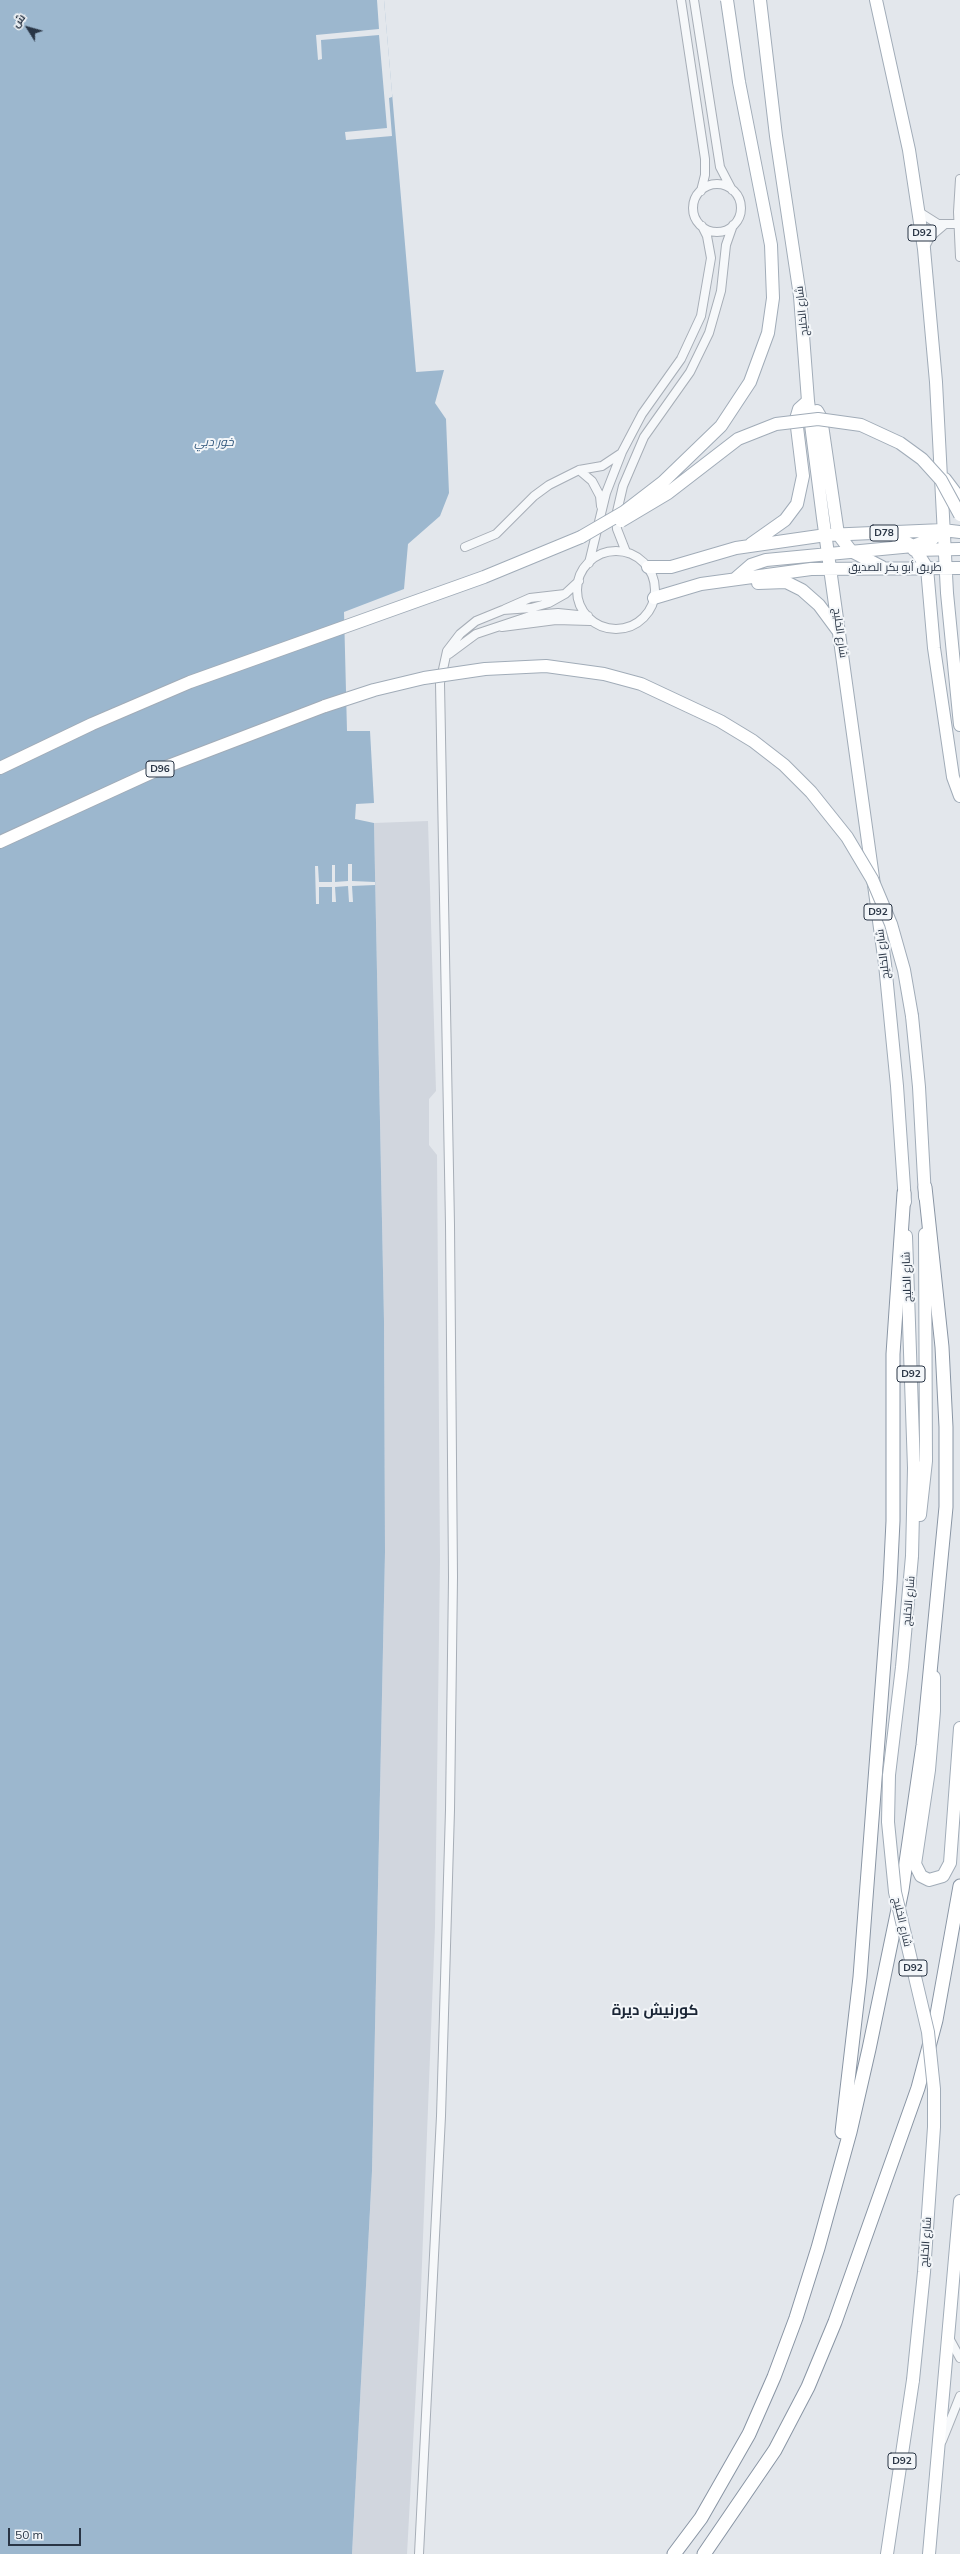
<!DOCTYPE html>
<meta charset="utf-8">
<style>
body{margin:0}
#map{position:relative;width:960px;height:2554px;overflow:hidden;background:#e3e7ec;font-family:Mulish,Cairo,sans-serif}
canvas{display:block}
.north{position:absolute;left:8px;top:8px;width:40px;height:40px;-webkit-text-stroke:3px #f3f6f9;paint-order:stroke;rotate:307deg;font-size:11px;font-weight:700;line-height:16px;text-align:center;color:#293545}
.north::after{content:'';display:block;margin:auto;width:14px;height:18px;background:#293545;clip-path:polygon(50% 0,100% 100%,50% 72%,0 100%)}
.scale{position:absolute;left:8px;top:2528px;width:73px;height:18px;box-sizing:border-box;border:2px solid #293545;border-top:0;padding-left:5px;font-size:12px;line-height:14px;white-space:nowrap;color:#293545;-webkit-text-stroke:3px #f3f6f9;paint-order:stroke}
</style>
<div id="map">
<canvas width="960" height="2554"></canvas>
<div class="north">ش</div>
<div class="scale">50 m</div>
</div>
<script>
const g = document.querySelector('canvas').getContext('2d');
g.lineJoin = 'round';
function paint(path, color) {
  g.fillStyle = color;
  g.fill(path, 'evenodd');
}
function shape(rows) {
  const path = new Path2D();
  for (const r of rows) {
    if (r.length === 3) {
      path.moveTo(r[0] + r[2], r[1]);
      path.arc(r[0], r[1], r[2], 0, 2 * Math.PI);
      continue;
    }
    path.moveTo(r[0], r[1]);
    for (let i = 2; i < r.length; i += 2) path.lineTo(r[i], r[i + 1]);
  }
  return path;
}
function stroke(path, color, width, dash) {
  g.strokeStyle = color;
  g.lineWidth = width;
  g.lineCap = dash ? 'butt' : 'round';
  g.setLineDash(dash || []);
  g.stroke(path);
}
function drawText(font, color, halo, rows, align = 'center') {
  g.font = font + ' Mulish,Cairo,sans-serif';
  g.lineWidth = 4;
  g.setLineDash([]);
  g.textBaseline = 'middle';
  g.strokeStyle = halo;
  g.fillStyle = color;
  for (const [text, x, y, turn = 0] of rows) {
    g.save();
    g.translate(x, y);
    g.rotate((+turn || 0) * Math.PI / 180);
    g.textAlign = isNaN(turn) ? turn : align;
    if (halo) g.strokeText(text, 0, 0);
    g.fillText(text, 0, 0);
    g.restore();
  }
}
paint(shape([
 [428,821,436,1091,429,1099,429,1145,437,1155,440,1561,435,1927,420,2315,407,2554,352,2554,372,2171,385,1552,384,1321,374,823]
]), '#d1d6de');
paint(shape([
 [0,0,384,0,416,372,444,370,435,403,446,419,449,493,440,516,408,544,404,589,344,612,347,731,370,731,374,803,356,804,355,819,374,823,384,1321,385,1552,372,2171,352,2554,0,2554]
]), '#9cb7ce');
paint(shape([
 [377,0,384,0,392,92,392,97,389,98,392,136,346,140,345,132,387,128,379,35,321,40,322,59,318,60,316,35,379,29],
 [348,864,352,864,352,881,375,882,375,885,352,886,353,902,349,902,348,886,335,887,336,902,332,902,332,887,319,887,319,904,316,904,315,866,318,866,319,882,332,882,332,865,335,865,335,882,348,881]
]), '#e3e7ec');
const minor = shape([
 [681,0,705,159,705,175,701,191],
 [694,0,720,167,732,190],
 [960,179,958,212,960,257],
 [717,208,24],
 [919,212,938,224,959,224],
 [924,249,930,237,944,225],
 [579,470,592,481,600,496,601,506],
 [465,547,496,534,534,496,549,485,579,470,602,466,620,454],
 [616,590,39],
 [626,552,617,529,616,516,623,486,644,437,690,372,709,333,721,291,726,245,733,225],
 [589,563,606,493,622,452,642,414,681,359,701,316,711,258,707,236,702,226],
 [505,609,530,598,565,594],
 [502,627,556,620,590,621],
 [449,654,476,634,533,615,558,613,588,616],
 [949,2338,960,2358],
 [942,2441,960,2396],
 [419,2554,441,2116,450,1810,453,1577,450,1225,440,683,447,651,460,634,476,621,503,610,531,608,549,603,565,594,579,581]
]);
const primary = shape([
 [760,0,776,136,800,296,808,401,823,518,885,964,897,1086,905,1202],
 [876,0,909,150,924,249,936,382,947,593,960,725],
 [817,411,821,418,838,534,851,551,882,567],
 [945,479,960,499],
 [891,534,913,546,927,568,934,648,953,777,960,796],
 [751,544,785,520,797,504,803,476,796,419,799,409,808,401],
 [914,550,960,549],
 [648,567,671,567,736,548,826,535,943,530,960,532],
 [736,578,751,565,766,560,913,546,932,539,943,530],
 [758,583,786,582,802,590,819,605,839,632],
 [654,598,701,584,811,569,960,568],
 [0,768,92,724,190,682,484,577,581,537],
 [0,842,155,771,325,706],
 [912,1016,919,1087,925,1197],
 [906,1236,914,1468,912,1556],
 [920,1515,926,1461,925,1234],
 [934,1677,934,1711,929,1770,915,1864,921,1876,929,1880,943,1876,950,1863,960,1728],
 [887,2554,913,2380],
 [929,2554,960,2201]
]);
const trunk = shape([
 [842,2132,860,1977,890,1582,893,1521,893,1354,904,1193],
 [674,2554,701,2518,749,2434,774,2377,796,2318,818,2248,850,2132,869,2049,902,1890,923,1745,946,1507,946,1427,942,1347,925,1187],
 [704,2554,775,2450,808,2387,835,2322,918,2088,936,2020,960,1886]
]);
stroke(minor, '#a7aeb7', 10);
stroke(primary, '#a1acb8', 14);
stroke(trunk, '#8995a4', 15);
stroke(minor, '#f6f8fa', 8);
stroke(primary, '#fff', 12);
stroke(trunk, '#fff', 13);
const primaryBridge = shape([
 [621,521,668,493,738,439,776,424,818,419,861,425,900,443,922,459,941,480,960,515],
 [581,537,624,512,663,482,721,426,750,382,768,333,773,298,771,245,739,82,727,0],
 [325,706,374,690,424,678,485,669,546,666,604,674,641,684,720,721,753,741,784,765,811,792,847,837,872,879,891,924,904,970,912,1016],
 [912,1556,902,1667,889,1775,888,1822,895,1892,928,2032,934,2089,934,2127,924,2272,913,2380]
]);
stroke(primaryBridge, '#a1acb8', 14, []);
stroke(primaryBridge, '#fff', 12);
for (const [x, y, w] of [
 [922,233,28],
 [884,533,28],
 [160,769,28],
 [878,912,28],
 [911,1374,28],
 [913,1968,28],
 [902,2461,28]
]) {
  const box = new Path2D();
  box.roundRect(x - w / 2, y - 8, w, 16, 3);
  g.fillStyle = '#f3f6f9';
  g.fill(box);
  stroke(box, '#293545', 1);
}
drawText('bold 10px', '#293545', null, [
 ["D92",922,233],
 ["D78",884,533],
 ["D96",160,769],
 ["D92",878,912],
 ["D92",911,1374],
 ["D92",913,1968],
 ["D92",902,2461]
]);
drawText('11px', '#293545', '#f3f6f9', [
 ["شارع الخليج",802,311,-96],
 ["طريق أبو بكر الصديق",895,568],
 ["شارع الخليج",840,633,82],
 ["شارع الخليج",883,954,-97],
 ["شارع الخليج",907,1277,-92],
 ["شارع الخليج",909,1601,-85],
 ["شارع الخليج",902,1922,77],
 ["شارع الخليج",926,2242,-86]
]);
drawText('italic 12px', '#31577c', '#f3f6f9', [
 ["خور دبي",214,442]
]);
drawText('bold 15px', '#1b2636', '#f3f6f9', [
 ["كورنيش ديرة",655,2010]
]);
</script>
